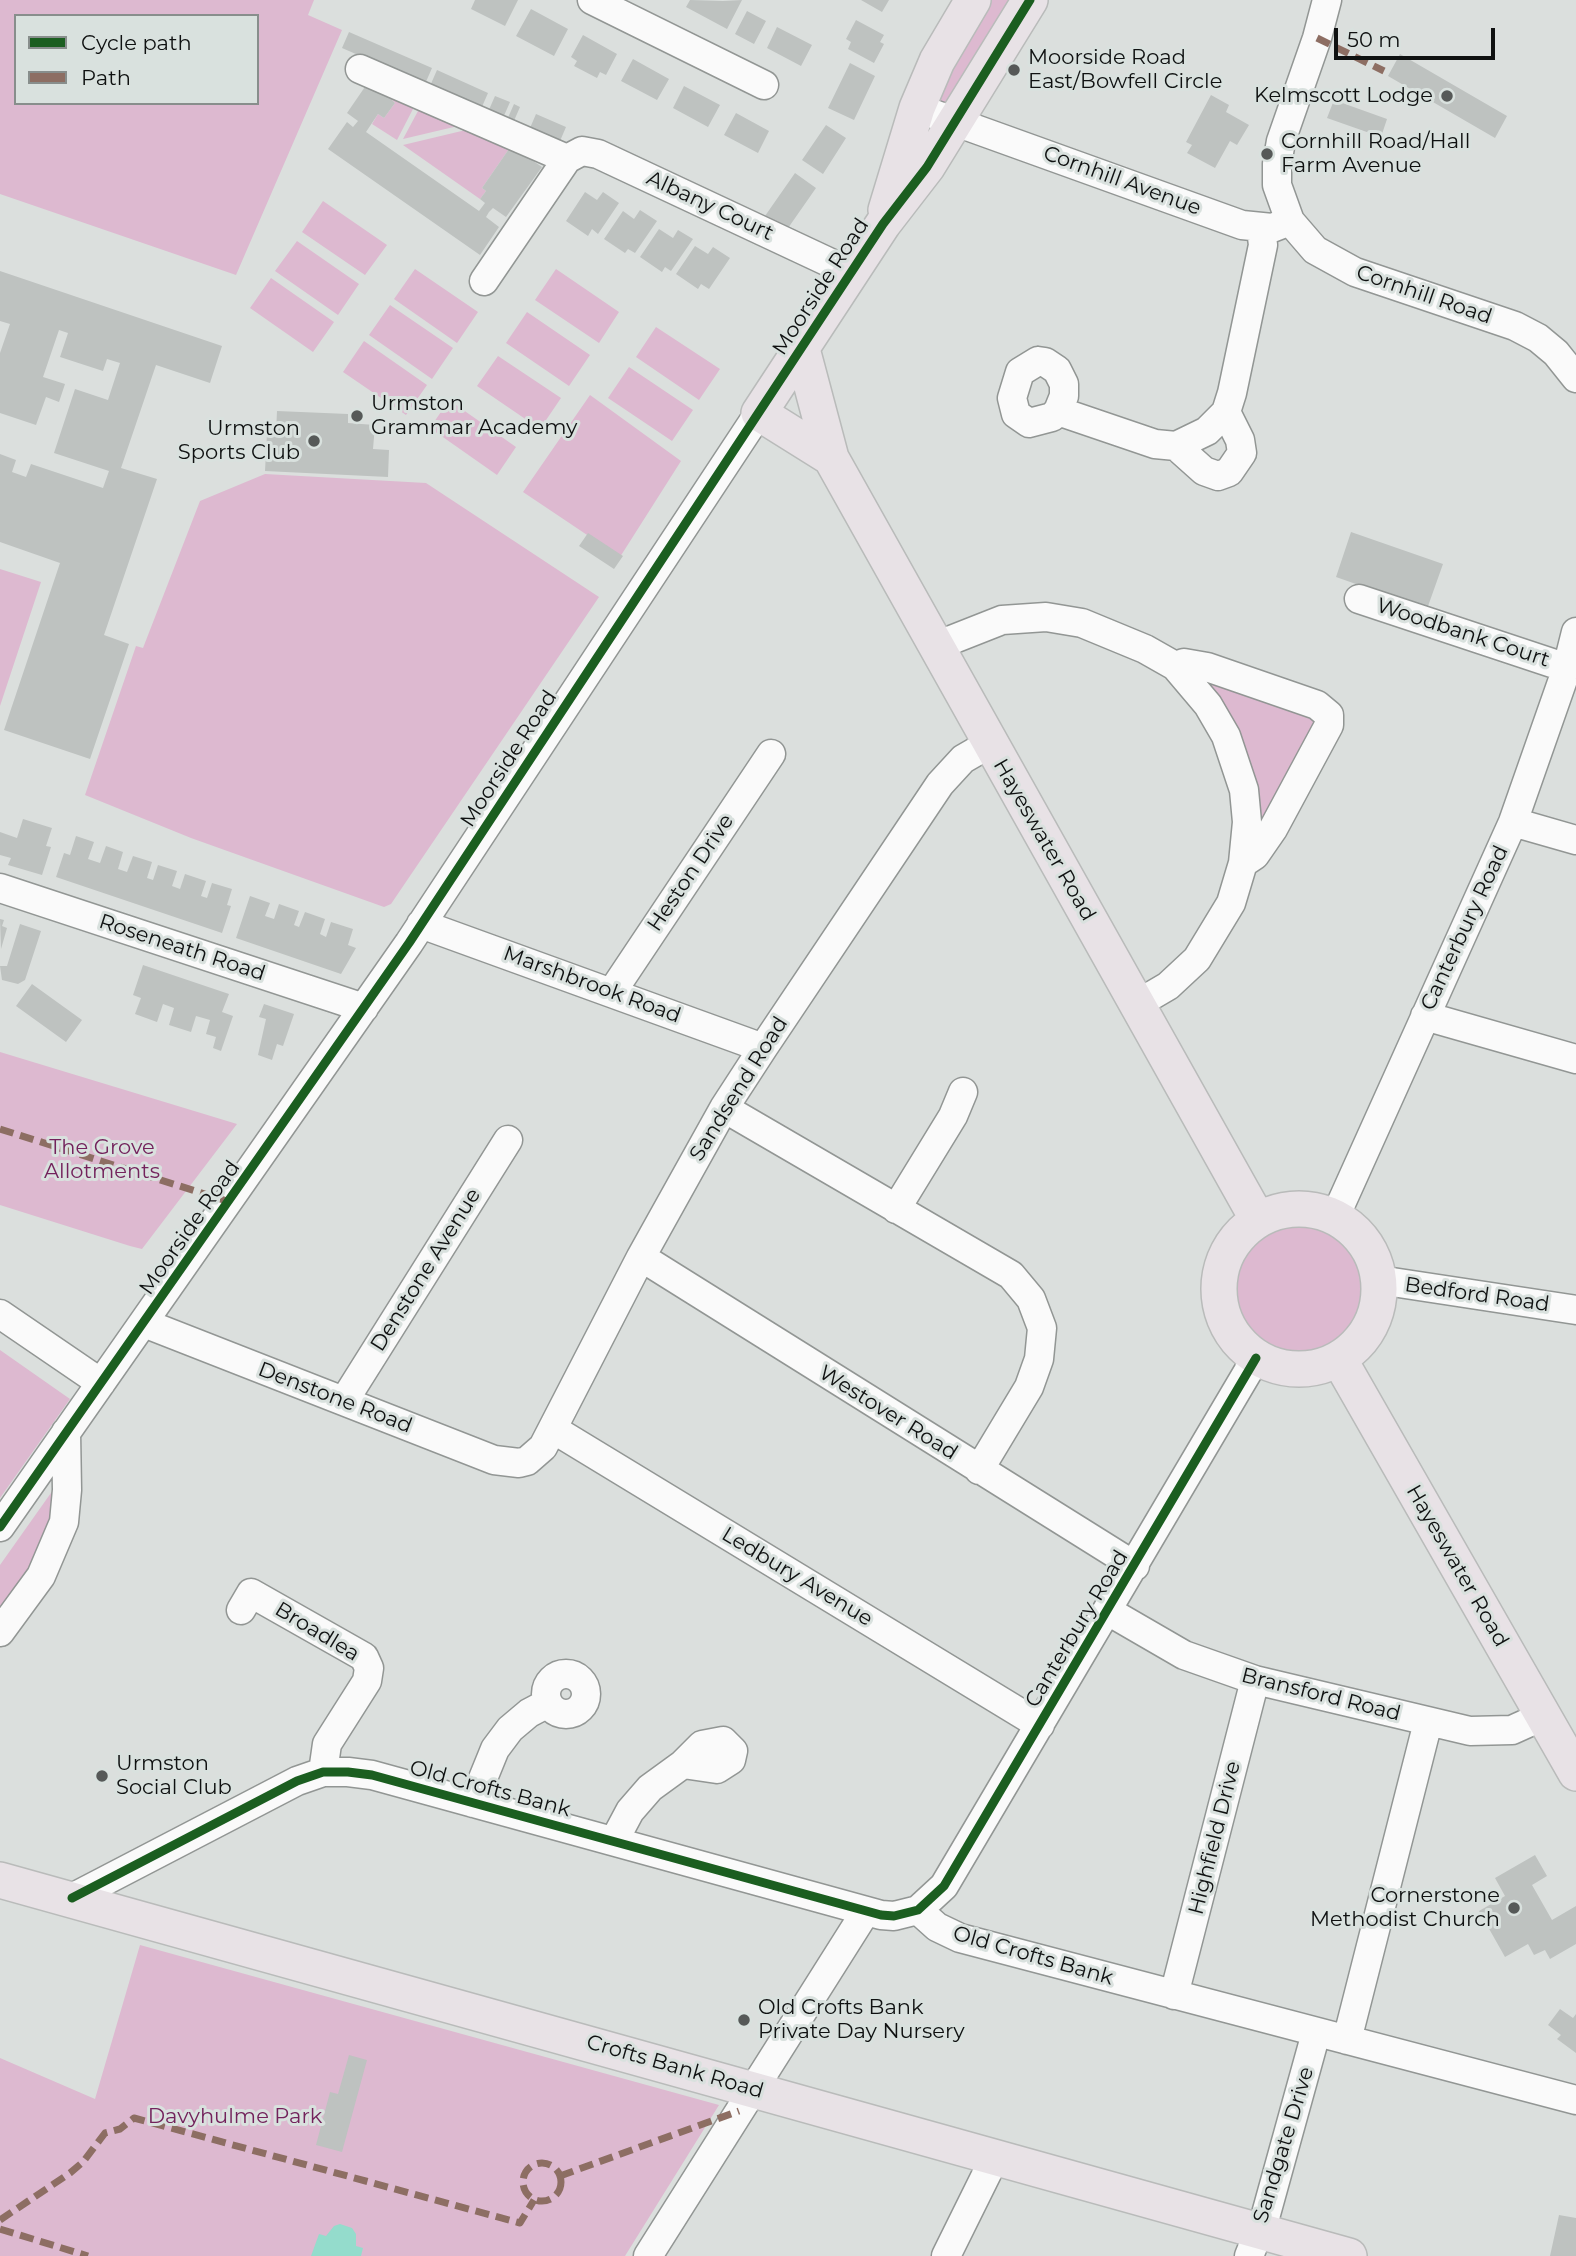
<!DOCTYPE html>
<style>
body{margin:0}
#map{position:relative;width:1576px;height:2256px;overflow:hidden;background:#dbdfdd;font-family:Montserrat,sans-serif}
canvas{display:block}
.legend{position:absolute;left:14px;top:14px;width:245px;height:91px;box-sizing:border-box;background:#d9e1de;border:2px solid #888e8c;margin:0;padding:9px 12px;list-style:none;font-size:21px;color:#0f1111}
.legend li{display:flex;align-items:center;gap:14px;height:35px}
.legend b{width:35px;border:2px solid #888e8c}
.scale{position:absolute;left:1334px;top:28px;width:161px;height:32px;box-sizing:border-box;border:4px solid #0f1111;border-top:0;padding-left:9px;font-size:21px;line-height:24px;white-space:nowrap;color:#0f1111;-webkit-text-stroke:5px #d9e1de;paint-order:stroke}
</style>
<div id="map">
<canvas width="1576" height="2256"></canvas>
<ul class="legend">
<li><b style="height:9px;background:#1b5e20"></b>Cycle path</li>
<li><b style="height:9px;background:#8d6e63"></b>Path</li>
</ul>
<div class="scale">50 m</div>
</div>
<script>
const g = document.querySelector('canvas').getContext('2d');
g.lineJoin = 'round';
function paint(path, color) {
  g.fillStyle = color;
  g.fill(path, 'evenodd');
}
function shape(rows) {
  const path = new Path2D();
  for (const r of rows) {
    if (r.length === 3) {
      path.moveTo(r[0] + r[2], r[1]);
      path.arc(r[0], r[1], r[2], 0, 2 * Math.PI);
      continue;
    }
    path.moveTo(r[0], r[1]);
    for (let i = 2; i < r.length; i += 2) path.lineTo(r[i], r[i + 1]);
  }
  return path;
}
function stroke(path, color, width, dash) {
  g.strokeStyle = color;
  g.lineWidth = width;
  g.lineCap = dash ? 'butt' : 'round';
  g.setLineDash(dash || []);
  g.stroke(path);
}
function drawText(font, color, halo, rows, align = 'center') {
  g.font = font + ' Montserrat,sans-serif';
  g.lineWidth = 6;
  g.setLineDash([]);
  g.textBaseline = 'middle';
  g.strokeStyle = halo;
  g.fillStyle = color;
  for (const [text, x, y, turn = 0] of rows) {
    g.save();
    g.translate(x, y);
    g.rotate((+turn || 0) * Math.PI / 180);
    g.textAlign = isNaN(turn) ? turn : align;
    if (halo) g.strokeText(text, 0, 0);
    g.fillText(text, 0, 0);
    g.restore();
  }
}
paint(shape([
 [0,0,314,0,308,15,342,30,236,275,0,194],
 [16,16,257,16,257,103,16,103],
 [986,0,1017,0,952,106,936,100],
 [395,95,411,104,413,109,397,140,372,124,378,114,384,118,395,103,392,100],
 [424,109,458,126,403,139,418,111],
 [470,129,511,146,482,188,486,191,480,199,403,145],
 [323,201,387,245,365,275,302,232],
 [297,241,359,284,338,315,275,271],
 [415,269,478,312,457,343,394,299],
 [556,269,619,312,599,343,535,300],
 [271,278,334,322,313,352,250,308],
 [390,305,453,348,432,379,369,335],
 [527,312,590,355,569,386,506,343],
 [656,327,720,369,699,400,636,357],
 [364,341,427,385,406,415,343,372],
 [498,356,561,398,540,429,477,386],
 [629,367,693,410,672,441,608,398],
 [590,395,681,461,620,557,523,492],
 [449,400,516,447,497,475,430,428],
 [265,474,426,483,599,597,391,904,384,907,191,838,85,795,136,646,143,648,200,501],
 [0,569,41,582,0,706],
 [1203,677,1313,714,1318,726,1261,825],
 [0,1052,237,1124,142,1249,130,1246,0,1205],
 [1298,1289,68],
 [0,1350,70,1399,0,1498],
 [58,1483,52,1520,42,1546,0,1614,0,1565],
 [140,1945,719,2105,625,2256,0,2256,0,2058,95,2099]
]), '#ddb9d0');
paint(shape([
 [340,2224,352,2228,356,2234,356,2246,363,2248,361,2256,311,2256,319,2234,326,2236,334,2226]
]), '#94dccc');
paint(shape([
 [475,0,518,0,505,26,471,9],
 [690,0,723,1,742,0,727,29,686,7],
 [861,0,889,0,882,12],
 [531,9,568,29,554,56,516,36],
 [747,11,766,21,754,44,735,34],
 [856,20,884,35,880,42,884,44,874,63,848,49,851,42,846,39],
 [777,27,812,45,801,66,767,48],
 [349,32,432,68,425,84,342,48],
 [583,35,617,54,606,75,600,72,597,78,574,66,577,61,571,57],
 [1400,54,1507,116,1495,138,1388,76],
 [633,59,669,79,657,100,621,81],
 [850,63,875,76,854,120,828,108],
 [437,70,488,93,481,109,430,86],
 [369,81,395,95,392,100,395,103,384,118,378,114,366,132,479,211,485,203,480,199,486,191,482,188,511,146,542,167,506,217,493,208,489,212,486,217,499,227,480,255,328,149,347,122,353,127,358,121,347,113],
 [684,86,720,105,708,127,673,108],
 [1211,95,1229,105,1226,112,1249,125,1237,145,1230,141,1215,168,1187,153,1192,145,1186,142],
 [495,96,510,102,503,118,488,112],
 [1334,100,1387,119,1381,137,1327,118],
 [514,104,520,107,513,123,507,120],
 [736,113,769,131,758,153,724,135],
 [536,114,566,127,560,141,530,128],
 [826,125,846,138,823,174,802,160],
 [795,173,816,188,786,231,765,216],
 [585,192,597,200,603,192,619,203,598,234,592,229,588,236,566,221],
 [640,210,657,221,635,253,628,249,625,253,604,239,623,211,634,219],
 [659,229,673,238,678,230,693,239,671,271,665,267,662,272,640,257],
 [695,246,708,254,713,247,730,258,709,289,701,284,698,289,676,274],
 [0,271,222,346,210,383,156,365,121,468,157,479,104,635,129,644,90,759,4,730,60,563,0,542,0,454,16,460,12,472,26,477,31,464,103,488,109,471,54,453,75,389,108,400,120,363,107,359,103,371,60,357,68,333,59,330,43,377,65,384,59,402,46,397,36,425,0,413,0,353,10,324,0,321],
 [277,411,348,414,348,423,375,425,373,449,389,450,388,477,265,471,267,434,276,434],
 [1351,532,1443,564,1427,609,1336,577],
 [588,533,623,556,614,569,579,546],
 [23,819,52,828,46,846,51,847,42,875,8,865,11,858,0,855,0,832,17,838],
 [76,836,94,842,88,859,100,863,106,846,123,852,118,869,127,872,133,856,152,862,147,878,153,880,158,865,177,871,172,886,180,889,185,874,206,881,201,896,207,898,212,883,232,889,227,905,231,906,222,933,56,877,64,853,70,855],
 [250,896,270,903,265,916,274,919,279,904,299,911,294,925,299,927,305,912,325,919,320,934,326,937,331,922,353,929,348,945,356,948,341,974,236,938],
 [0,919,4,920,2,926,7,928,1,949],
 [20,924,41,931,25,980,18,984,2,980,0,966,7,966],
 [143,965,229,994,222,1012,233,1016,221,1051,213,1048,216,1037,206,1034,210,1020,196,1016,191,1032,169,1025,174,1008,163,1004,157,1022,135,1014,141,998,133,995],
 [32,984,82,1020,66,1042,16,1006],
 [264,1004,294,1014,283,1046,277,1044,272,1060,258,1055,266,1019,259,1017],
 [1535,1855,1547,1876,1532,1885,1552,1920,1576,1906,1576,1944,1550,1959,1545,1950,1534,1955,1528,1944,1505,1957,1479,1911,1505,1896,1495,1878],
 [1560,2009,1573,2018,1576,2014,1576,2053,1557,2039,1561,2035,1548,2025],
 [349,2055,367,2060,342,2152,316,2145,330,2092,338,2094],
 [1559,2215,1576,2218,1576,2256,1550,2256]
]), '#bec2c0');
const minor = shape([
 [592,0,764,85],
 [1327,0,1317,38,1281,141,1277,164,1277,185,1290,221,1315,250,1355,272,1515,326,1538,338,1556,353,1576,378],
 [360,69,567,159],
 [917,108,1242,225,1272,228,1290,221],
 [484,281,567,159,582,151,598,154,852,273],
 [1038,361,1045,362,1057,370,1064,384,1064,396,1058,411,1052,417,1029,423,1016,414,1012,398,1020,372,1038,361],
 [1058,411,1155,444,1176,446,1207,431,1226,412,1232,393,1263,245,1261,229],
 [1176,446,1204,471,1218,476,1229,472,1242,453,1240,440,1226,412],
 [1359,599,1567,668],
 [936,646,1002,620,1046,617,1082,623,1145,649,1175,666,1208,705,1226,736,1244,790,1247,822,1243,863,1231,903,1197,959,1168,986,1139,1003],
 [1175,666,1184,663,1207,667,1317,705,1329,715,1329,725,1273,829,1255,855,1243,863],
 [1513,822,1576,840],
 [0,888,364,1008],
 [421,924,763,1048],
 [612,992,771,754],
 [1425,1016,1576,1059],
 [724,1108,1011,1275,1031,1299,1042,1328,1039,1359,1029,1387,979,1470],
 [896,1209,953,1116,963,1092],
 [1335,1217,1513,822,1567,668,1576,632],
 [641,1257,1135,1566],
 [1379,1280,1576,1310],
 [0,1314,101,1383],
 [144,1323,494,1460,519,1463,527,1461,543,1447,641,1257,724,1108,763,1048,940,784,963,759,989,744],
 [344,1401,508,1140],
 [553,1429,1040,1725],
 [0,1527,409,943,759,413],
 [241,1610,251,1593,364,1657,369,1668,367,1681,327,1744,323,1772],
 [1108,1611,1184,1655,1255,1680,1470,1731,1512,1730,1543,1716],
 [0,1632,41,1576,64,1522,67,1490,66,1432],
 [566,1694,20],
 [473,1803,495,1749,510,1729,529,1713,548,1703],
 [614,1841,630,1811,650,1788,683,1764,702,1745,723,1741,733,1751,731,1760,717,1769,683,1764],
 [72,1898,297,1781,323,1772,348,1772,372,1775,881,1915,894,1916,918,1910,944,1886,1256,1358],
 [918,1910,937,1927,960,1938,1576,2100],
 [1174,1995,1255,1680],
 [1347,2040,1428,1722],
 [648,2256,866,1911],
 [946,2256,995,2157],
 [1249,2256,1266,2214,1316,2033]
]);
const major = shape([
 [886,210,917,108,937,61,973,0],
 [802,349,831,458,1258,1220],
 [831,458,759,413,883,224,927,167,1030,0],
 [1299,1289,80],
 [1339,1359,1576,1773],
 [0,1880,1349,2256]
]);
stroke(minor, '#929694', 31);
stroke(major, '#b9bbba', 38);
stroke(minor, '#fafafa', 28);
stroke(major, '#e8e2e6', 35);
stroke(shape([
 [1317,38,1384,71],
 [0,1129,230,1202],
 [542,2182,19],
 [560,2176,739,2111],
 [0,2220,70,2173,83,2162,105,2133,120,2129,134,2118,520,2223,534,2200],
 [0,2229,88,2256]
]), '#8d6e63', 7, [14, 7]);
stroke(shape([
 [0,1527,409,943,883,224,927,167,1030,0],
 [72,1898,297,1781,323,1772,348,1772,372,1775,881,1915,894,1916,918,1910,944,1886,1256,1358]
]), '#1b5e20', 9);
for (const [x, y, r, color] of [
 [1014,70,7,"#565958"],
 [1447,96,7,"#565958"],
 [1267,154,7,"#565958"],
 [357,416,7,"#565958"],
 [314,441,7,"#565958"],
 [102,1776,7,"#565958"],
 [1514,1908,7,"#565958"],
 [744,2020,7,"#565958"]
]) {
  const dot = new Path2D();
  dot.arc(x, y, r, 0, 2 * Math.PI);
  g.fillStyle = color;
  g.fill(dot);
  stroke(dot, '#d9e1de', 2.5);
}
drawText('21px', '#0f1111', '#d9e1de', [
 ["Moorside Road",1028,58],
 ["East/Bowfell Circle",1028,82],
 ["Kelmscott Lodge",1433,96,"right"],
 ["Cornhill Road/Hall",1281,142],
 ["Farm Avenue",1281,166],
 ["Urmston",371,404],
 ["Grammar Academy",371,428],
 ["Urmston",300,429,"right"],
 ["Sports Club",300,453,"right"],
 ["Urmston",116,1764],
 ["Social Club",116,1788],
 ["Cornerstone",1500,1896,"right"],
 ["Methodist Church",1500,1920,"right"],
 ["Old Crofts Bank",758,2008],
 ["Private Day Nursery",758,2032]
], 'left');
drawText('21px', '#0f1111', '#d9e1de', [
 ["Cornhill Avenue",1122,181,20],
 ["Albany Court",710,206,25],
 ["Moorside Road",821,287,-57],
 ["Cornhill Road",1424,295,19],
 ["Woodbank Court",1463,633,18],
 ["Moorside Road",509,759,-57],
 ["Hayeswater Road",1044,840,60],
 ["Heston Drive",691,873,-56],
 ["Canterbury Road",1465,928,-65],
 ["Roseneath Road",182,948,18],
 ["Marshbrook Road",592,985,20],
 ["Sandsend Road",739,1089,-58],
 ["Moorside Road",190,1228,-55],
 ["Denstone Avenue",426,1270,-58],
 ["Bedford Road",1477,1295,8],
 ["Denstone Road",335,1398,21],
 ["Westover Road",888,1413,32],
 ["Hayeswater Road",1457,1566,60],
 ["Ledbury Avenue",797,1577,31],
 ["Canterbury Road",1077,1629,-59],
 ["Broadlea",317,1632,31],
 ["Bransford Road",1321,1695,14],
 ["Old Crofts Bank",490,1789,15],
 ["Highfield Drive",1215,1838,-76],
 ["Old Crofts Bank",1033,1956,16],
 ["Crofts Bank Road",675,2067,16],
 ["Sandgate Drive",1284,2145,-73]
]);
drawText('21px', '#73225c', '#d9e1de', [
 ["The Grove",102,1148],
 ["Allotments",102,1172],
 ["Davyhulme Park",235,2117]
]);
</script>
